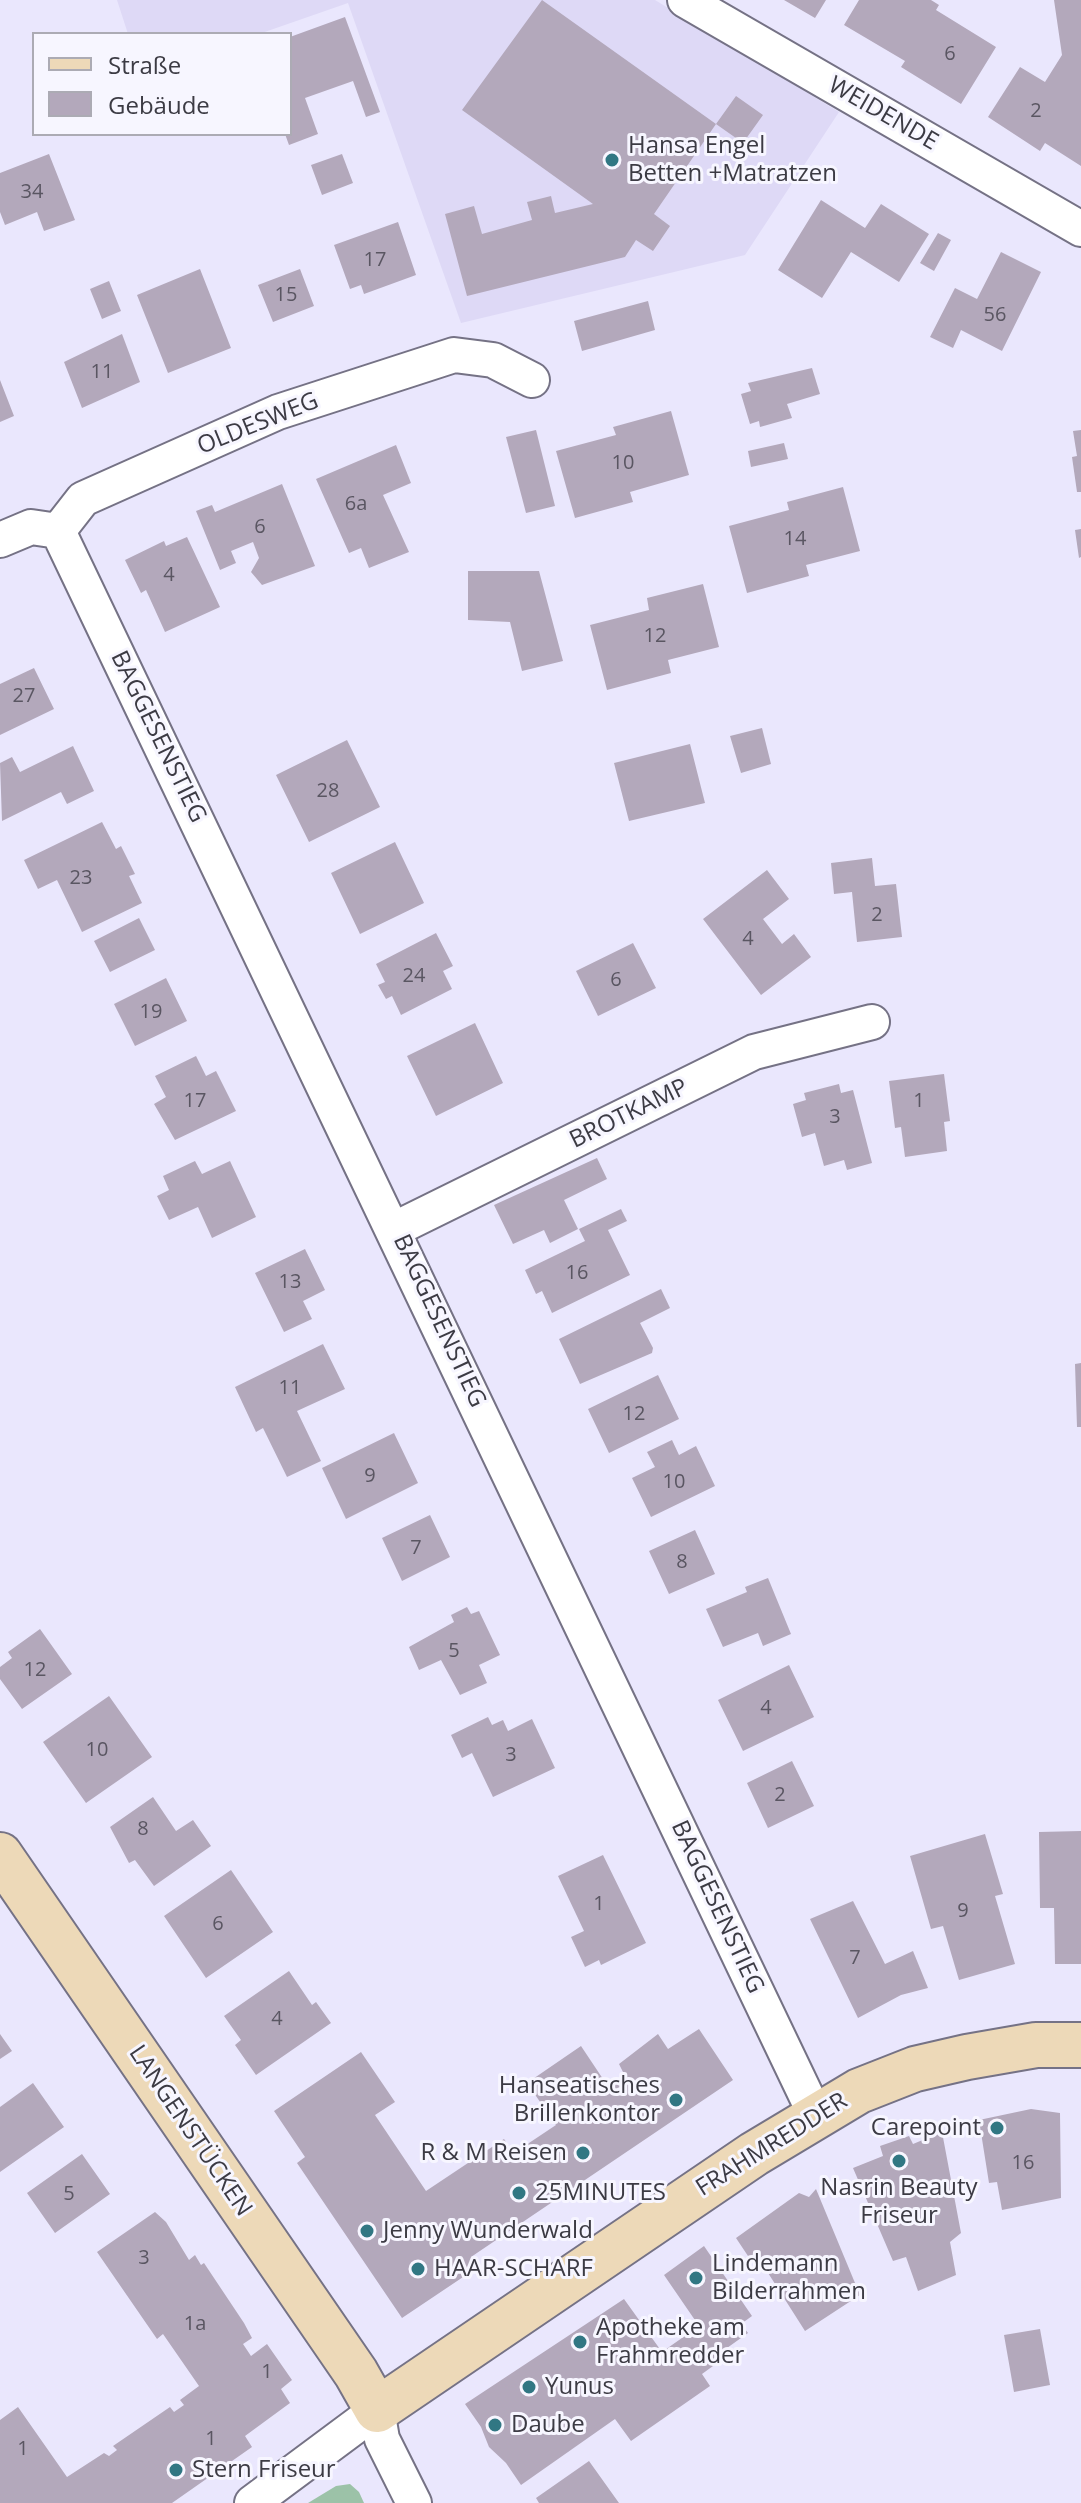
<!DOCTYPE html>
<meta charset="utf-8">
<style>
body{margin:0}
#map{position:relative;width:1081px;height:2503px;overflow:hidden;background:#eae7fd;font-family:"Open Sans",sans-serif}
canvas{display:block}
.legend{position:absolute;left:32px;top:32px;width:260px;height:104px;box-sizing:border-box;background:#f7f6ff;border:2px solid #acabb4;margin:0;padding:10px 14px;list-style:none;font-size:24px;color:#3c3b44}
.legend li{display:flex;align-items:center;gap:16px;height:40px}
.legend b{width:40px;border:2px solid #acabb4}
</style>
<div id="map">
<canvas width="1081" height="2503"></canvas>
<ul class="legend">
<li><b style="height:10px;background:#edd9b8"></b>Straße</li>
<li><b style="height:22px;background:#b3a8bb"></b>Gebäude</li>
</ul>
</div>
<script>
const g = document.querySelector('canvas').getContext('2d');
g.lineJoin = 'round';
function paint(path, color) {
  g.fillStyle = color;
  g.fill(path, 'evenodd');
}
function shape(rows) {
  const path = new Path2D();
  for (const r of rows) {
    path.moveTo(r[0], r[1]);
    for (let i = 2; i < r.length; i += 2) path.lineTo(r[i], r[i + 1]);
  }
  return path;
}
function stroke(path, color, width, dash) {
  g.strokeStyle = color;
  g.lineWidth = width;
  g.lineCap = dash ? 'butt' : 'round';
  g.setLineDash(dash || []);
  g.stroke(path);
}
function drawText(font, color, halo, rows, align = 'center') {
  g.font = font + ' "Open Sans",sans-serif';
  g.lineWidth = 6;
  g.setLineDash([]);
  g.textBaseline = 'middle';
  g.strokeStyle = halo;
  g.fillStyle = color;
  for (const [text, x, y, turn = 0] of rows) {
    g.save();
    g.translate(x, y);
    g.rotate((+turn || 0) * Math.PI / 180);
    g.textAlign = isNaN(turn) ? turn : align;
    if (halo) g.strokeText(text, 0, 0);
    g.fillText(text, 0, 0);
    g.restore();
  }
}
paint(shape([
 [117,0,655,0,839,112,745,255,461,323,348,3,259,34,128,34]
]), '#ded9f6');
paint(shape([
 [350,2484,359,2492,364,2503,308,2503,336,2486]
]), '#9cc2a8');
paint(shape([
 [542,0,716,124,654,214,670,226,653,251,636,240,625,257,467,296,445,214,474,206,482,234,532,220,527,202,551,196,555,213,593,204,462,110],
 [784,0,826,0,815,18],
 [859,0,931,0,939,5,936,10,996,47,961,104,901,67,905,61,844,25],
 [1054,0,1081,0,1081,166,1045,143,1040,151,988,117,1020,67,1045,82,1062,55],
 [345,17,380,112,366,117,353,81,305,98,318,134,289,145,285,134,290,134,290,37],
 [736,96,763,115,743,143,716,124],
 [49,154,75,220,44,231,37,212,5,225,0,212,0,173],
 [342,154,353,183,322,195,311,165],
 [821,200,865,228,881,204,929,234,899,282,851,252,822,298,778,270],
 [398,222,416,275,364,294,361,285,350,289,334,245],
 [938,233,951,240,934,271,920,263],
 [1001,252,1041,272,1002,351,961,330,953,348,930,337,955,288,977,299],
 [200,269,231,348,168,373,137,295],
 [300,269,314,306,273,322,258,285],
 [109,281,121,311,102,319,90,289],
 [648,301,655,330,582,351,574,321],
 [122,334,140,382,82,408,64,362],
 [812,368,820,394,787,404,792,418,760,427,759,421,750,424,741,394,751,391,748,383],
 [0,380,14,416,0,422],
 [671,411,689,475,630,492,633,502,575,518,556,451,616,435,613,427],
 [536,430,555,506,526,513,506,437],
 [1081,430,1081,492,1077,492,1072,457,1077,456,1073,431],
 [784,443,788,459,751,467,748,451],
 [396,445,411,483,383,495,409,552,369,568,361,548,349,553,316,479],
 [282,484,315,566,262,585,251,572,259,558,253,542,231,551,236,563,220,570,196,511,212,505,215,512],
 [843,487,860,551,806,565,809,576,747,593,729,526,789,510,787,502],
 [1081,529,1081,557,1079,558,1075,530],
 [187,537,220,607,165,632,146,590,141,593,125,560,164,541,166,546],
 [468,571,539,571,563,661,522,671,510,622,468,620],
 [703,584,719,647,668,660,671,673,607,690,590,625,649,610,647,598],
 [34,668,54,709,0,735,0,684],
 [762,728,771,764,741,773,730,736],
 [347,740,380,807,309,842,276,775],
 [690,744,705,803,629,821,614,763],
 [73,746,94,791,67,804,61,792,2,821,0,763,12,757,20,772],
 [102,822,116,849,121,846,135,874,129,876,142,903,82,932,57,880,38,889,24,860],
 [395,842,424,903,360,934,331,873],
 [872,858,875,886,896,884,902,937,857,942,852,892,834,894,831,863],
 [767,870,789,899,763,919,782,944,794,934,811,957,761,995,703,919],
 [139,918,155,950,110,972,94,941],
 [436,933,453,966,443,971,452,989,401,1015,392,996,386,999,378,985,385,982,376,964],
 [633,943,656,988,598,1016,576,971],
 [166,978,187,1021,135,1046,114,1004],
 [475,1023,503,1083,436,1116,407,1056],
 [196,1056,206,1076,216,1071,236,1111,175,1140,154,1104,166,1097,155,1076],
 [944,1074,950,1121,944,1122,947,1151,905,1157,901,1127,895,1128,889,1081],
 [839,1084,841,1093,853,1090,872,1163,847,1170,844,1160,824,1166,815,1133,802,1137,793,1104,806,1100,804,1093],
 [597,1158,607,1179,564,1200,578,1229,550,1243,544,1230,513,1244,494,1205],
 [195,1161,202,1174,230,1161,256,1217,212,1238,198,1207,169,1220,157,1196,169,1190,163,1176],
 [621,1209,627,1221,608,1230,630,1275,552,1313,542,1291,536,1294,525,1270,585,1241,579,1229],
 [305,1249,325,1290,303,1301,312,1319,284,1332,255,1273],
 [661,1289,670,1308,640,1323,653,1348,652,1353,580,1384,559,1339],
 [323,1344,345,1389,297,1411,321,1461,287,1477,263,1428,256,1432,235,1387],
 [1081,1363,1081,1427,1077,1427,1075,1364],
 [658,1375,679,1419,609,1453,588,1409],
 [394,1433,418,1483,346,1519,322,1468],
 [672,1440,679,1455,696,1446,715,1486,651,1517,632,1478,655,1467,647,1452],
 [430,1515,450,1557,402,1581,382,1538],
 [695,1530,715,1574,669,1594,649,1551],
 [768,1578,791,1634,763,1646,758,1633,723,1647,706,1609,747,1592,745,1587],
 [467,1607,471,1614,479,1611,500,1655,479,1665,487,1683,460,1695,441,1660,419,1670,409,1647,454,1622,451,1615],
 [40,1629,72,1674,22,1709,0,1679,0,1667,12,1658,8,1652],
 [789,1665,814,1717,743,1751,718,1700],
 [109,1696,152,1757,86,1803,43,1742],
 [488,1717,492,1725,503,1720,508,1731,532,1719,555,1768,493,1797,472,1753,462,1758,451,1735],
 [792,1761,814,1806,768,1828,747,1783],
 [153,1797,176,1831,193,1820,211,1846,154,1886,135,1860,129,1863,110,1827],
 [1081,1831,1081,1964,1055,1964,1054,1908,1040,1908,1039,1832],
 [985,1834,1003,1894,995,1896,1015,1964,959,1980,943,1926,931,1929,910,1856],
 [603,1855,646,1943,601,1965,599,1960,585,1967,571,1937,584,1931,558,1876],
 [231,1870,273,1932,206,1978,164,1916],
 [853,1901,885,1964,913,1951,928,1988,901,1995,858,2018,810,1919],
 [289,1971,312,2005,316,2002,331,2023,256,2075,235,2045,241,2040,224,2016],
 [699,2029,733,2080,471,2257,478,2267,402,2318,297,2163,305,2157,274,2111,361,2052,395,2102,375,2115,426,2191,504,2139,514,2153,556,2125,527,2083,581,2046,609,2088,626,2078,619,2064,658,2034,668,2049],
 [0,2034,12,2051,0,2059],
 [33,2083,64,2127,0,2172,0,2107],
 [1031,2109,1060,2113,1061,2198,1002,2210,997,2182,989,2183,979,2120],
 [942,2132,961,2233,950,2242,956,2275,918,2291,906,2257,893,2261,853,2168,883,2156,880,2146,909,2136,913,2144],
 [82,2154,110,2194,55,2233,27,2193],
 [816,2189,860,2295,805,2331,756,2254,748,2256,736,2238,799,2193,809,2197],
 [155,2212,166,2222,189,2260,195,2255,201,2265,204,2263,244,2323,252,2338,243,2344,251,2356,267,2344,292,2380,281,2389,290,2403,245,2436,252,2447,172,2503,0,2503,0,2420,18,2407,67,2477,104,2453,109,2456,117,2450,113,2446,170,2407,174,2412,184,2405,180,2400,199,2386,163,2334,157,2339,97,2252],
 [704,2246,752,2316,741,2324,748,2333,720,2353,724,2358,702,2374,710,2386,631,2441,615,2419,521,2485,506,2463,489,2447,481,2427,465,2404,624,2299,662,2352,699,2326,664,2275],
 [1040,2329,1050,2385,1014,2392,1004,2335],
 [589,2461,619,2503,539,2503,536,2498]
]), '#b3a8bb');
const street = shape([
 [685,0,1081,229],
 [58,531,815,2114],
 [58,531,83,499,278,412,454,355,493,360,532,380],
 [0,540,31,527,58,531],
 [395,1229,754,1052,872,1022],
 [252,2503,377,2410,382,2439,414,2503]
]);
const secondary = shape([
 [0,1855,356,2373,377,2410,754,2154,859,2091,915,2069,967,2057,1036,2045,1081,2045]
]);
stroke(street, '#757285', 38);
stroke(secondary, '#757285', 48);
stroke(street, '#fff', 34);
stroke(secondary, '#edd9b8', 44);
for (const [x, y, r, color] of [
 [612,160,8,"#317783"],
 [676,2100,8,"#317783"],
 [997,2128,8,"#317783"],
 [583,2153,8,"#317783"],
 [899,2161,8,"#317783"],
 [519,2193,8,"#317783"],
 [367,2231,8,"#317783"],
 [418,2269,8,"#317783"],
 [696,2278,8,"#317783"],
 [580,2342,8,"#317783"],
 [529,2387,8,"#317783"],
 [495,2425,8,"#317783"],
 [176,2470,8,"#317783"]
]) {
  const dot = new Path2D();
  dot.arc(x, y, r, 0, 2 * Math.PI);
  g.fillStyle = color;
  g.fill(dot);
  stroke(dot, '#f7f6ff', 3);
}
drawText('20px', '#5a5662', null, [
 ["6",950,54],
 ["2",1036,111],
 ["34",32,192],
 ["17",375,260],
 ["15",286,295],
 ["56",995,315],
 ["11",102,372],
 ["10",623,463],
 ["6a",356,504],
 ["6",260,527],
 ["14",795,539],
 ["4",169,575],
 ["12",655,636],
 ["27",24,696],
 ["28",328,791],
 ["23",81,878],
 ["2",877,915],
 ["4",748,939],
 ["24",414,976],
 ["6",616,980],
 ["19",151,1012],
 ["17",195,1101],
 ["1",919,1101],
 ["3",835,1117],
 ["16",577,1273],
 ["13",290,1282],
 ["11",290,1388],
 ["12",634,1414],
 ["9",370,1476],
 ["10",674,1482],
 ["7",416,1548],
 ["8",682,1562],
 ["5",454,1651],
 ["12",35,1670],
 ["4",766,1708],
 ["10",97,1750],
 ["3",511,1755],
 ["2",780,1795],
 ["8",143,1829],
 ["1",599,1904],
 ["9",963,1911],
 ["6",218,1924],
 ["7",855,1958],
 ["4",277,2019],
 ["16",1023,2163],
 ["5",69,2194],
 ["3",144,2258],
 ["1a",195,2324],
 ["1",267,2372],
 ["1",211,2439],
 ["1",23,2449]
]);
drawText('24px', '#3c3b44', '#f7f6ff', [
 ["WEIDENDE",883,114,30],
 ["OLDESWEG",258,424,-22],
 ["BAGGESENSTIEG",158,737,64],
 ["BROTKAMP",629,1114,-26],
 ["BAGGESENSTIEG",439,1321,65],
 ["BAGGESENSTIEG",717,1907,65],
 ["LANGENSTÜCKEN",190,2131,56],
 ["FRAHMREDDER",772,2145,-32]
]);
drawText('24px', '#3c3b44', '#f7f6ff', [
 ["Hansa Engel",628,146],
 ["Betten +Matratzen",628,174],
 ["Hanseatisches",660,2086,"right"],
 ["Brillenkontor",660,2114,"right"],
 ["Carepoint",981,2128,"right"],
 ["R & M Reisen",567,2153,"right"],
 ["Nasrin Beauty",899,2188,"center"],
 ["Friseur",899,2216,"center"],
 ["25MINUTES",535,2193],
 ["Jenny Wunderwald",383,2231],
 ["Lindemann",712,2264],
 ["Bilderrahmen",712,2292],
 ["HAAR-SCHARF",434,2269],
 ["Apotheke am",596,2328],
 ["Frahmredder",596,2356],
 ["Yunus",545,2387],
 ["Daube",511,2425],
 ["Stern Friseur",192,2470]
], 'left');
</script>
